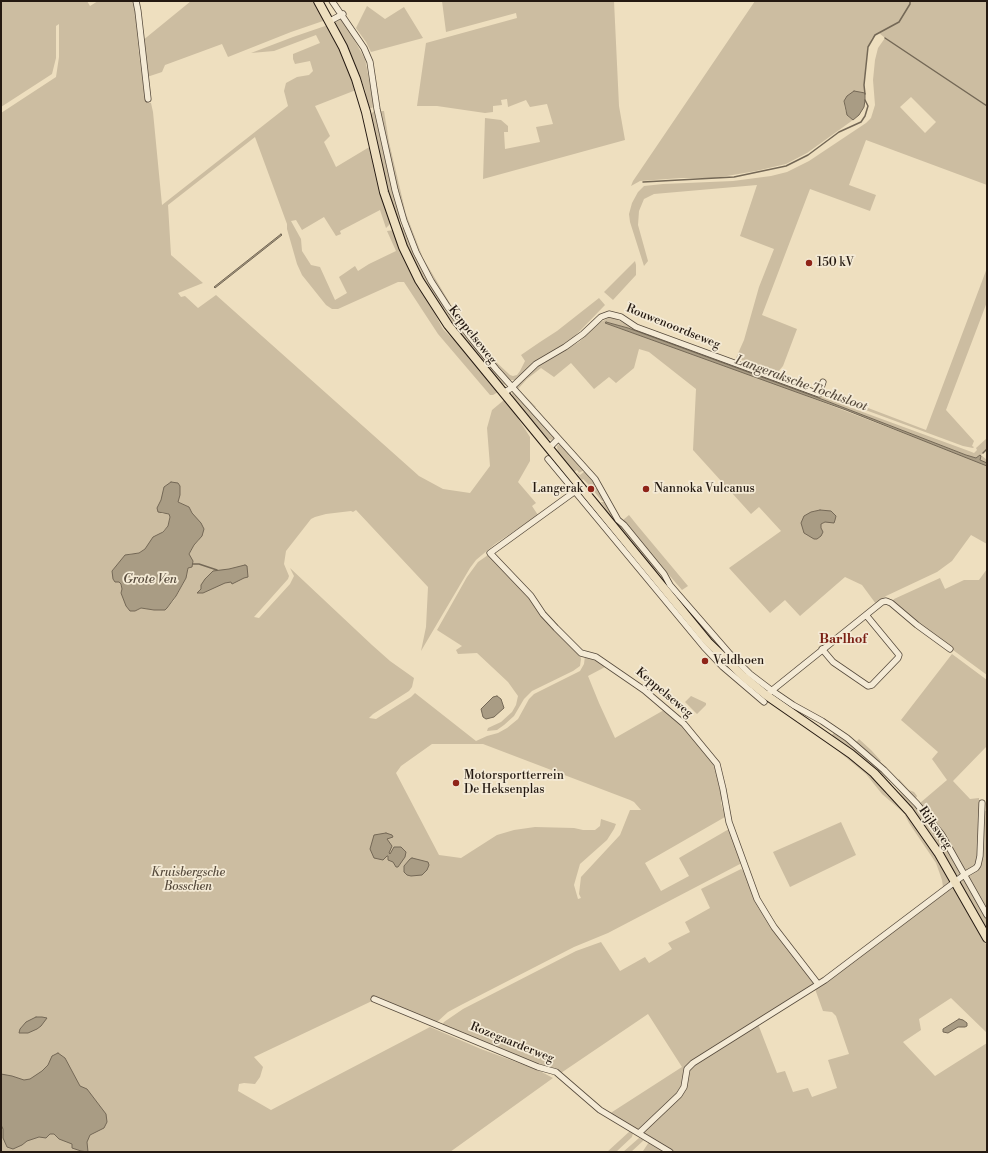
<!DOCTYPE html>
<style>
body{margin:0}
#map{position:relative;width:988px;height:1153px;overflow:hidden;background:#eedfbf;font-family:"Libre Bodoni",serif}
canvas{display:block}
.frame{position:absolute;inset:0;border:2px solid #241911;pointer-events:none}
</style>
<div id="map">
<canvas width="988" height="1153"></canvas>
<div class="frame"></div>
</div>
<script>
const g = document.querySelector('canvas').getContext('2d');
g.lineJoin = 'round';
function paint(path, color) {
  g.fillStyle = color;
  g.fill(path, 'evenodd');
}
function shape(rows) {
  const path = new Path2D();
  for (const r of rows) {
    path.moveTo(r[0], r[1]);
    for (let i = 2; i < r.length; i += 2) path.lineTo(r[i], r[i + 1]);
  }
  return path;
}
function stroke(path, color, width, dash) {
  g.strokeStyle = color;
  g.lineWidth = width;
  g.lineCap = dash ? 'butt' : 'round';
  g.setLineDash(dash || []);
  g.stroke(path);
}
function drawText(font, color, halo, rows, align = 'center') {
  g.font = font + ' "Libre Bodoni",serif';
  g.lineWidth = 3.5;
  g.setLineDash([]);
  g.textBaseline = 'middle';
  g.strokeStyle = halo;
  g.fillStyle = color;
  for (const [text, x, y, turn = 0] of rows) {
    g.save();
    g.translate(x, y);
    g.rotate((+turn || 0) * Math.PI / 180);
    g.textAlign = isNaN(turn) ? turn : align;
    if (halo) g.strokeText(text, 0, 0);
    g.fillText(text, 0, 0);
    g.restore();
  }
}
paint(shape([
 [1,1,87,1,90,6,98,1,134,1,139,54,145,97,147,102,151,103,153,112,162,205,288,106,284,91,286,83,297,77,309,75,313,71,310,61,295,64,293,59,293,54,320,43,316,35,274,51,251,53,293,37,328,25,346,62,356,90,315,106,330,136,324,142,336,167,371,146,391,223,386,228,380,210,340,231,341,234,336,236,324,217,302,230,296,220,291,221,301,239,302,251,311,265,320,267,335,300,347,293,339,277,355,266,358,271,369,264,396,251,387,231,394,230,423,292,443,329,457,343,498,392,493,395,490,395,438,334,404,282,398,282,338,309,332,309,326,305,302,275,297,264,287,229,287,224,255,137,168,205,171,255,203,283,178,293,181,297,185,296,198,308,216,295,419,476,443,489,470,493,490,466,487,428,492,410,504,400,514,412,530,437,530,461,518,482,536,503,532,506,538,515,495,544,476,560,470,568,421,651,426,627,428,587,356,510,353,512,351,511,326,514,315,517,311,519,286,551,284,564,289,576,288,579,254,617,259,618,290,584,294,576,290,568,372,645,390,661,414,678,412,687,409,691,373,714,369,718,376,719,411,697,415,693,476,741,487,736,498,733,507,728,518,719,529,699,534,694,580,671,584,664,585,656,594,658,607,666,588,676,599,703,615,738,664,710,692,735,709,756,716,770,722,790,721,803,725,817,645,863,661,891,689,876,679,858,729,829,741,862,740,864,608,933,574,947,461,1005,448,1012,436,1023,377,998,377,997,370,1000,372,1001,254,1057,263,1067,260,1077,255,1084,244,1083,239,1084,238,1091,271,1110,430,1027,481,1049,538,1070,553,1078,450,1152,1,1152,1,113,56,77,59,57,59,24,56,26,56,58,52,74,1,107],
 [180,495,178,502,189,507,199,540,194,545,189,554,192,567,188,568,183,584,174,600,167,608,154,610,141,608,135,611,121,593,122,589,121,584,112,571,129,554,139,553,145,549,168,526,170,517,169,514,161,514],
 [432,744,483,744,630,800,634,802,641,810,630,810,620,835,581,877,579,894,581,898,578,899,574,885,580,864,607,840,614,829,616,824,601,819,600,826,595,830,583,830,574,828,535,827,514,830,497,835,461,858,439,855,396,773,401,766],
 [191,1,312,1,324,18,323,21,291,32,228,57,222,44,165,65,162,72,147,77,142,41],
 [442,1,614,1,619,106,625,140,483,179,485,118,501,120,508,126,508,132,504,132,505,149,540,142,536,127,553,124,547,104,530,107,526,100,508,107,507,99,501,100,502,105,493,106,493,112,485,113,437,106,417,106,426,43,517,18,516,13,446,32],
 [755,1,987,1,987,185,866,140,849,185,876,195,870,211,810,189,762,315,797,329,783,366,777,373,736,358,744,340,759,287,774,249,740,236,757,185,654,194,644,199,639,211,638,225,648,261,644,266,630,222,629,214,632,203,638,192,644,186,663,184,733,181,771,176,787,172,809,161,866,123,871,118,875,105,873,80,875,60,878,48,885,38,879,33,872,38,868,47,864,85,865,93,860,92,844,101,845,110,849,117,853,120,807,153,786,164,756,171,715,178,681,178,640,181,631,186,633,181],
 [911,97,936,122,925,133,900,107],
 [367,6,385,19,404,7,423,38,371,52,366,42,356,28],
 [341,19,343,20,365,59,374,105,372,108,368,108,365,90,360,76,336,24,336,21],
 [374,111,391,185,400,218,399,221,397,222,387,188,370,116,372,113],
 [380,111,384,111,389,142,406,214,423,258,451,305,479,342,494,360,510,375,513,376,517,375,520,371,525,361,521,355,540,342,557,331,599,298,605,305,574,337,560,347,540,358,515,380,508,380,457,316,427,268,407,224,394,176],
 [399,226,404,228,428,280,508,384,507,385,502,384,459,334,452,322,436,301,437,300,436,298,434,299,411,256],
 [635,261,636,265,636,275,613,300,604,292],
 [987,268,987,302,946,410,974,441,972,446,974,447,973,448,963,446,833,398,834,395,926,430],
 [610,317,616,319,631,327,969,451,974,453,977,450,976,448,987,438,987,449,981,455,987,460,987,544,971,535,952,561,937,572,886,596,876,604,862,585,845,577,800,616,785,600,770,613,729,568,781,531,759,507,751,514,693,450,696,389,649,352,639,349,634,368,616,383,609,377,594,389,571,363,554,377,541,368,527,379,518,389,536,407,535,407,516,387,517,385,530,370,579,342,601,322],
 [606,322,628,328,824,400,966,455,975,458,978,458,976,460,934,445,783,387,605,323],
 [820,510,835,520,834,522,825,522,821,524,821,528,811,512],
 [513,392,515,392,555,438,551,440,544,437,513,398,512,393],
 [560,444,581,468,584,470,579,473,577,470,574,472,558,453,557,446],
 [585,471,595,485,605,500,602,501,588,484,583,479,582,480,577,473,578,473,580,475],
 [601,502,605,502,616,523,622,526,657,569,655,570,640,553,610,516],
 [629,515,637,525,688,586,682,590,669,575,623,520],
 [488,555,533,602,580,655,581,659,580,666,573,671,532,691,524,699,514,716,504,725,497,730,487,731,488,728,501,722,512,712,516,705,518,696,508,682,477,653,458,654,456,650,462,646,437,630,467,577,478,562],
 [987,569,987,675,904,614,893,604,893,601,894,599,940,578,945,589,964,580,979,580],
 [952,654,987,680,987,746,953,781,970,799,979,798,979,854,976,862,970,869,964,871,957,858,898,780,899,779,909,790,914,792,917,796,916,798,920,803,947,780,932,759,938,752,901,720],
 [691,696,706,703,706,705,697,714,685,702],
 [835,731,868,757,905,794,932,826,944,843,961,872,961,875,958,876,954,872,941,852,912,810,913,808,912,807,910,808,895,785,832,735],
 [859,739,871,750,881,761,879,763,856,742],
 [828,740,868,772,886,794,905,812,904,813,882,794,866,774,826,741],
 [983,809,987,812,987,910,968,877,978,871,980,868],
 [907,814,922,833,951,881,948,885,943,887,942,880,936,863,909,823,905,815],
 [841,822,856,855,790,887,773,852],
 [741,869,744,871,752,893,814,982,813,985,691,1062,682,1087,675,1095,638,1130,629,1126,626,1122,620,1121,609,1114,682,1067,648,1014,558,1075,441,1026,444,1022,463,1009,576,951,601,942,620,971,645,957,649,963,672,949,668,943,690,932,685,922,710,908,701,889],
 [964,878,987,917,987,933,959,883],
 [952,888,955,889,987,946,987,1033,951,998,919,1019,921,1030,903,1042,935,1076,987,1043,987,1152,671,1152,644,1134,644,1132,686,1088,689,1069,758,1024,777,1073,785,1071,793,1092,808,1088,812,1097,837,1088,828,1060,849,1054,836,1016,832,1012,823,1011,815,989,825,983],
 [630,1131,633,1133,632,1137,616,1152,607,1152],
 [639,1138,644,1140,631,1152,623,1152],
 [649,1142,664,1152,643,1151]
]), '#ccbda1');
const water = shape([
 [854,91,865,93,865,100,864,107,859,115,853,120,847,115,844,101,847,96,854,91],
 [281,234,282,235,215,288,214,287,281,234],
 [606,322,628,328,824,400,966,455,976,458,980,455,981,456,980,460,987,463,987,466,846,410,605,323,606,322],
 [171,482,178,483,180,486,180,495,178,502,189,507,192,513,201,523,204,529,202,536,194,545,189,554,193,561,192,567,188,568,186,578,176,596,167,608,165,610,154,610,141,608,135,611,130,611,126,606,121,593,122,589,121,584,119,582,115,582,113,579,112,571,125,555,139,553,145,549,153,537,163,532,168,526,170,517,169,514,158,512,157,508,161,500,164,487,171,482],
 [820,510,831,511,836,516,835,520,834,523,825,522,821,524,821,528,823,532,821,536,817,539,814,539,804,533,801,523,804,516,811,512,820,510],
 [245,565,247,566,248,577,244,578,232,584,231,582,225,583,203,593,197,593,201,589,201,585,205,579,213,571,229,569,245,565],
 [497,696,501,699,504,708,494,717,486,719,483,717,481,709,493,697,497,696],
 [386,833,392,835,393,837,387,839,392,846,389,853,390,854,394,847,401,847,406,852,405,857,398,867,396,867,393,862,388,860,388,856,387,856,383,860,374,858,370,849,374,835,386,833],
 [412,858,428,862,429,865,427,870,422,875,411,876,407,875,404,872,404,866,410,859,412,858],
 [36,1017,42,1017,47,1018,41,1026,37,1029,28,1033,19,1033,20,1029,26,1022,36,1017],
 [959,1019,963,1020,967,1023,967,1026,965,1027,958,1027,948,1033,943,1032,943,1029,959,1019],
 [58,1053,65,1058,80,1086,87,1089,106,1114,107,1122,104,1128,90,1135,87,1142,88,1152,81,1151,72,1148,72,1144,59,1139,54,1134,50,1134,46,1138,39,1137,27,1141,22,1145,13,1149,7,1147,3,1138,3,1129,1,1125,1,1074,12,1076,24,1080,30,1079,42,1071,48,1065,52,1056,58,1053]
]);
paint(water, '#a99c84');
stroke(water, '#746856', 1);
stroke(shape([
 [885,38,987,106],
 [865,94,864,85,868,47,875,35,899,22,910,4,910,1],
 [643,182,734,177,786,166,808,155,839,132,861,122,865,116,868,106,865,100],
 [983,453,987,449],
 [193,564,199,564,217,570]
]), '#746856', 1.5);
const street = shape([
 [136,1,138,11,148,99],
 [332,1,364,48,370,62,377,109,395,190,404,221,416,252,431,281,447,306,471,338,496,369,595,479,618,520,624,525,664,574,670,585,730,654,750,674,771,690,793,705,822,721,847,738,884,770,917,804,942,835,987,915],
 [330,21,343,14],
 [503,393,510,389,536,364,565,347,583,334,601,317,609,314,621,317,636,327,819,394,823,382],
 [549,448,558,439],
 [548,459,704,647,723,667,764,702],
 [581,487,490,553,531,596,543,614,556,628,581,653,596,657,644,690,684,724,717,764,723,789,729,822,757,899,774,927,818,984],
 [822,649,833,662,868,686,872,685,898,658,899,655,866,615],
 [770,692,882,602,886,601,891,603,917,625,950,649],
 [374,999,538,1067,556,1072,600,1110,670,1152],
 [639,1133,679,1095,684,1087,687,1069,693,1063,825,980,964,875,976,868,978,865,980,856,982,803]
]);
const primary = shape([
 [318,1,343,47,356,79,366,112,384,192,403,247,419,280,448,325,708,642,744,677,766,695,851,754,874,773,909,811,939,854,987,938]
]);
stroke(street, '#564a3c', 7);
stroke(primary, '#241911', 10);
stroke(street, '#f4ead5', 5.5);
stroke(primary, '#eedfbf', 8);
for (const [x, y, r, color] of [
 [809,263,4,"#8f2418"],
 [591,489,4,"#8f2418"],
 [646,489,4,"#8f2418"],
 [705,661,4,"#8f2418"],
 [456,783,4,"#8f2418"]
]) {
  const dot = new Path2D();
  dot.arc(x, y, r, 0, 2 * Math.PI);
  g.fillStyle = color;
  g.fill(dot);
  stroke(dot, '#f4ead5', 1.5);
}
drawText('12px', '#241911', '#f4ead5', [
 ["150 kV",817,263],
 ["Langerak",583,489,"right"],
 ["Nannoka Vulcanus",654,489],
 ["Veldhoen",713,661],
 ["Motorsportterrein",464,776],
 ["De Heksenplas",464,790]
], 'left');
drawText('12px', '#241911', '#f4ead5', [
 ["Rouwenoordseweg",673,327,22],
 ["Keppelseweg",472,335,52],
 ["Keppelseweg",664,693,40],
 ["Rijksweg",935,828,55],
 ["Rozegaarderweg",512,1043,22]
]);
drawText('italic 12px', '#564a3c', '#f4ead5', [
 ["Kruisbergsche",188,873],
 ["Bosschen",188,887]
]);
drawText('italic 13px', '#594d3f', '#f4ead5', [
 ["Langeraksche Tochtsloot",801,384,20],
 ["Grote Ven",150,580]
]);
drawText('bold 13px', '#7a1f14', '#f4ead5', [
 ["Barlhof",843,640]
]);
</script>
